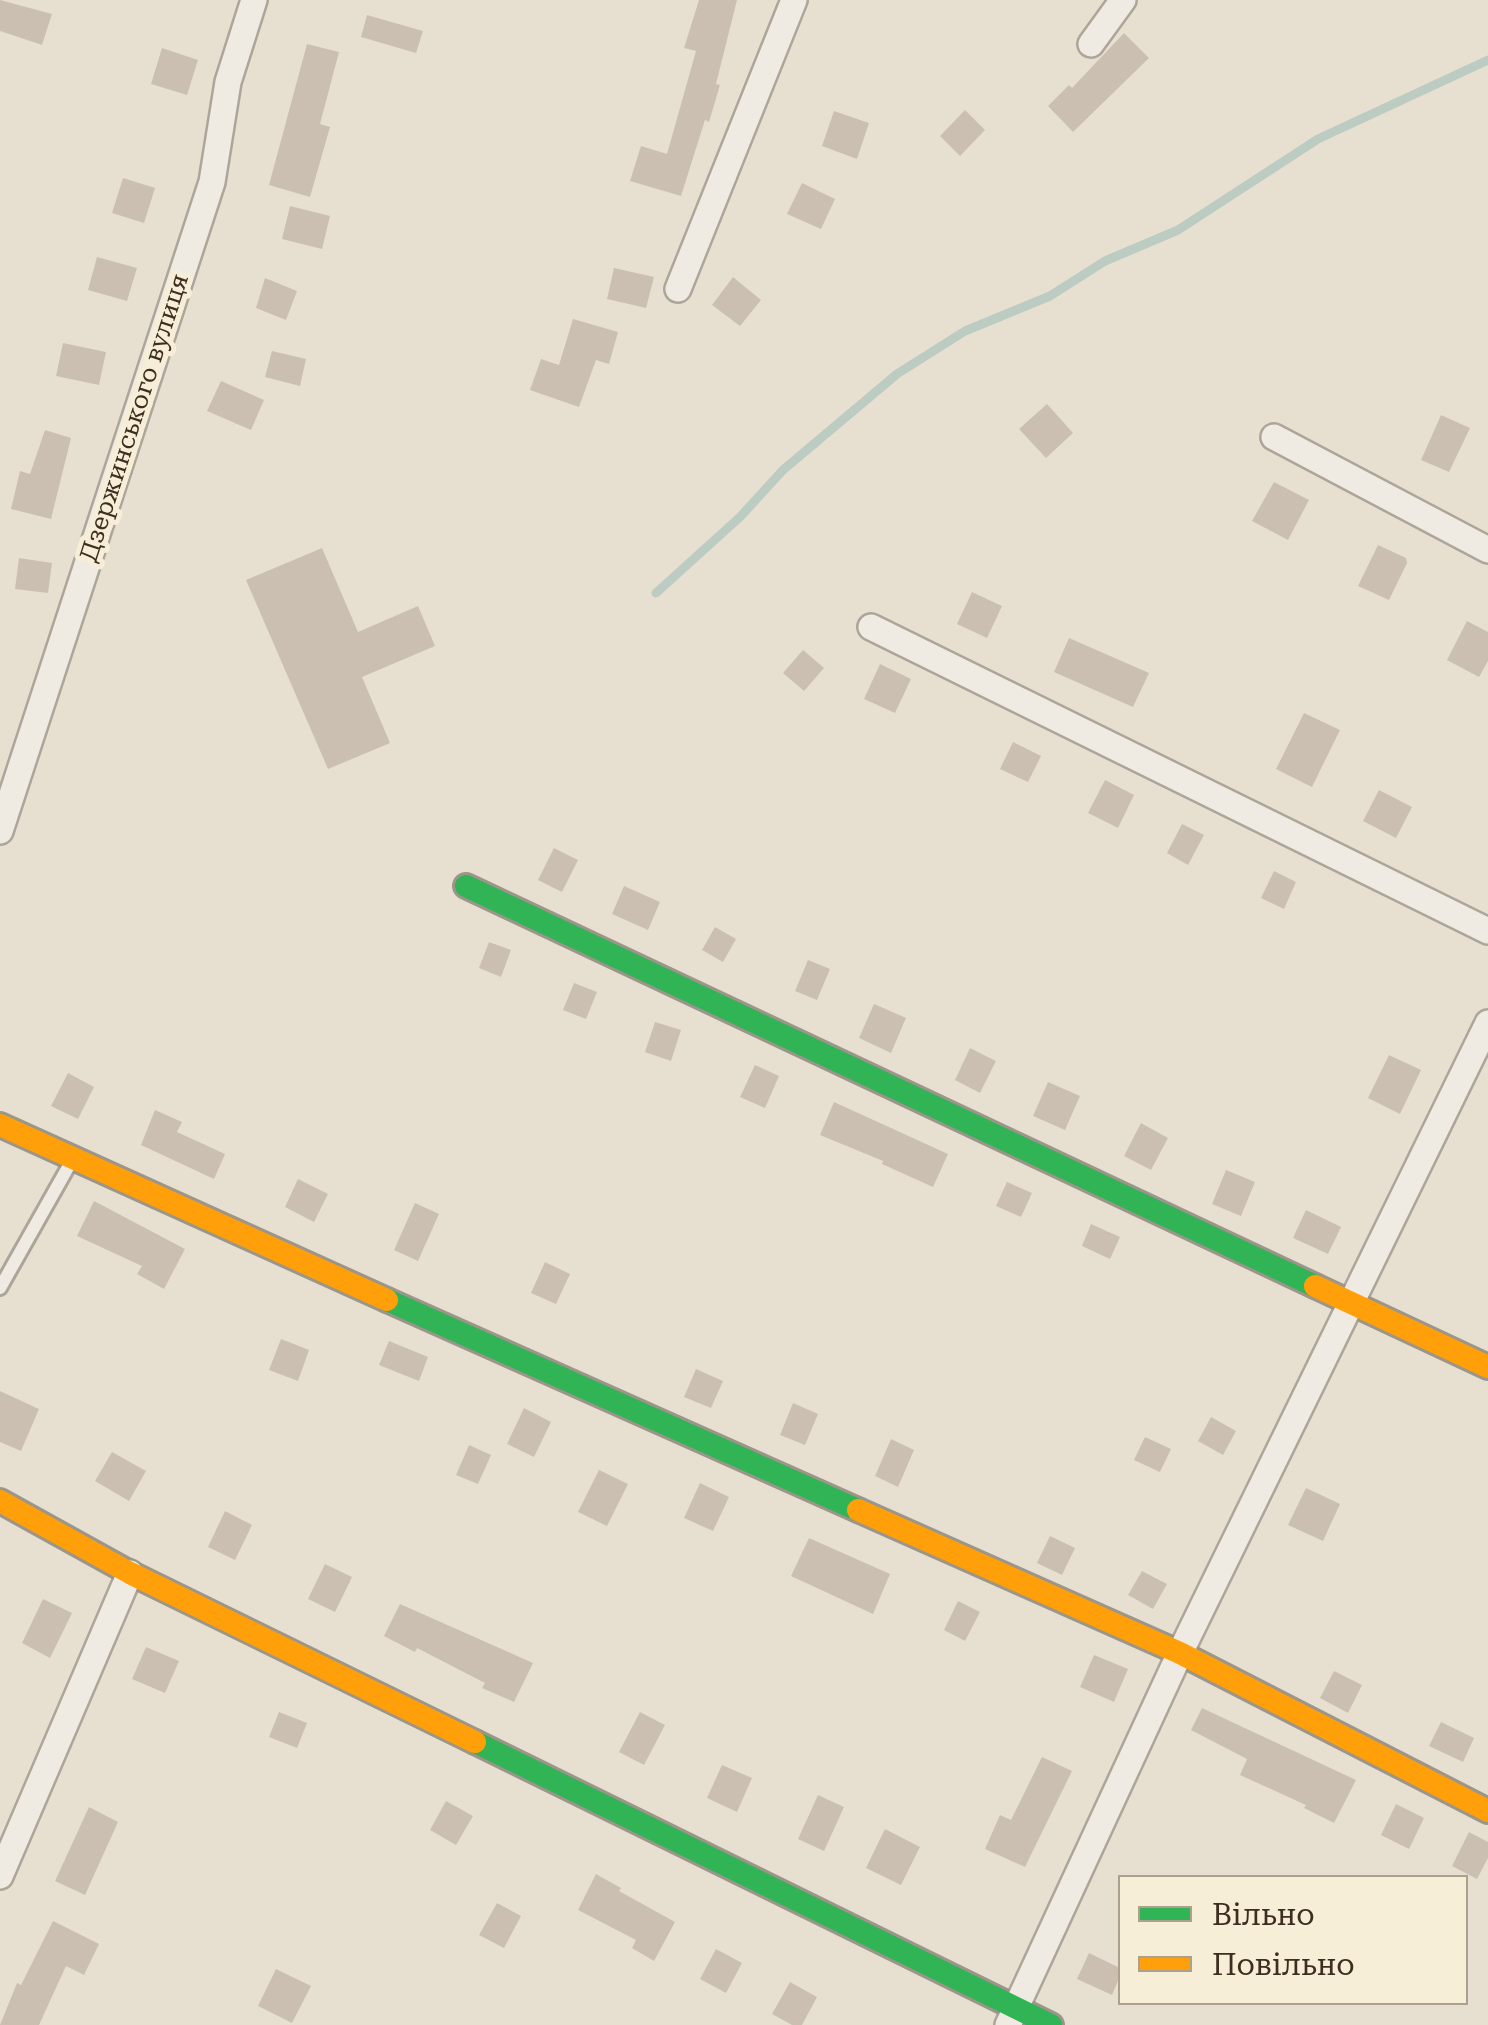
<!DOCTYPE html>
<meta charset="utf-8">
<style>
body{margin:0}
#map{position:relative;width:1488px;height:2025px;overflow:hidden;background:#e7e0d1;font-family:"Roboto Serif",serif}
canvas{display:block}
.legend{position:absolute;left:1118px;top:1875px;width:350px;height:130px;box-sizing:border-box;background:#f7eed8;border:2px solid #ada18e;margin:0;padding:12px 18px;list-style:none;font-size:30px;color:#3d2e20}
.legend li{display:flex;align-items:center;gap:20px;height:50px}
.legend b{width:50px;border:2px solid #ada18e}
</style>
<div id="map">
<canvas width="1488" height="2025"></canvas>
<ul class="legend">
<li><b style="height:12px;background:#30b455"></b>Вільно</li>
<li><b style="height:12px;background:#ff9f0a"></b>Повільно</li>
</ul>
</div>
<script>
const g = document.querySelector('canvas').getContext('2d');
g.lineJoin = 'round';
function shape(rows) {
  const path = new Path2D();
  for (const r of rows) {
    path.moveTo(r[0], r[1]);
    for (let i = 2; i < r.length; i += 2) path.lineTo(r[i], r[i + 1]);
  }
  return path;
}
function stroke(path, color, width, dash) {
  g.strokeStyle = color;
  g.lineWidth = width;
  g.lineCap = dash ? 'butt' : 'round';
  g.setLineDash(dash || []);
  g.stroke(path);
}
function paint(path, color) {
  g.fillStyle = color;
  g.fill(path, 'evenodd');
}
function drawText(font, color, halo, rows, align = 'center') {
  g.font = font + ' "Roboto Serif",serif';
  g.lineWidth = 10;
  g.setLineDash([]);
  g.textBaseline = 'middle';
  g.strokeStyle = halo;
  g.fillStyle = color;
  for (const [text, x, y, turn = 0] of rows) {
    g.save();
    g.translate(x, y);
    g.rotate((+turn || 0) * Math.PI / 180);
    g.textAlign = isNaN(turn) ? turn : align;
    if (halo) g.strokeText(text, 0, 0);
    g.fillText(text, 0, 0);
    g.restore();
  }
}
stroke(shape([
 [656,593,740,517,783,470,897,374,965,331,1050,296,1105,261,1178,230,1318,139,1488,60]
]), '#bcccc2', 9);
paint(shape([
 [0,0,52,14,42,45,0,31],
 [699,0,737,0,716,84,720,85,709,122,705,120,681,196,630,181,641,146,667,154,696,51,684,48],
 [367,15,423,31,416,53,361,37],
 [1124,33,1149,58,1073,132,1048,106,1069,85,1072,88],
 [307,44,339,52,320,124,330,127,310,197,269,185],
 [162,48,198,60,187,95,151,84],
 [965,110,985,130,960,156,940,136],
 [834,111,869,123,857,159,822,146],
 [123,178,155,188,144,223,112,213],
 [802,183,835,199,821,229,787,214],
 [290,206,330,216,322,249,282,239],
 [97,257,137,268,127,301,88,290],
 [614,268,654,277,646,308,607,299],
 [733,277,761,300,740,326,712,305],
 [265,278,297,291,286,320,256,308],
 [573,319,618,332,609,364,596,360,579,407,530,390,541,359,559,365],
 [63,343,106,352,99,385,56,376],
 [272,351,306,359,300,386,265,377],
 [221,381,264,400,251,430,207,411],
 [1047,404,1073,433,1046,458,1019,429],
 [1441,415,1470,428,1449,472,1421,460],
 [45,430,71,438,51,519,11,509,20,471,30,474],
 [1274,482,1309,500,1288,540,1252,521],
 [1378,545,1406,558,1407,563,1389,600,1358,586],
 [322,548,358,632,418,606,435,646,362,677,390,743,328,769,246,580],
 [19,558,52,563,48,593,15,589],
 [972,592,1002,606,987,638,957,624],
 [1467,621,1488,632,1488,661,1479,677,1447,660],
 [1069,638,1149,673,1133,707,1054,672],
 [803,650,824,668,804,691,783,673],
 [880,664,911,679,895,713,864,699],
 [1304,713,1340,730,1312,787,1276,769],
 [1013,742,1041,756,1028,782,1000,769],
 [1105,780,1134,795,1118,828,1088,813],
 [1379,790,1412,807,1396,838,1363,821],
 [1182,824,1204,835,1188,865,1167,853],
 [554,848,578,860,562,892,538,880],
 [1274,871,1296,882,1284,909,1261,898],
 [624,886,660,902,648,930,612,914],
 [715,927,736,939,723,962,702,950],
 [489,942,511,950,501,977,479,968],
 [808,960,830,969,817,1000,795,991],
 [574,983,597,992,586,1019,563,1010],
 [874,1004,906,1018,891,1053,859,1038],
 [655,1022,681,1030,671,1061,645,1052],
 [970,1048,996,1061,980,1093,955,1080],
 [1389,1055,1421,1070,1400,1114,1368,1098],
 [755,1065,779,1076,765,1108,740,1097],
 [68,1073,94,1087,78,1119,51,1106],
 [1048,1082,1080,1096,1065,1130,1033,1116],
 [834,1102,948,1154,933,1187,882,1164,883,1161,820,1135],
 [155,1110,182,1122,177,1132,225,1154,214,1179,141,1145],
 [1141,1123,1168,1138,1151,1170,1124,1156],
 [1226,1170,1255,1182,1241,1216,1212,1204],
 [298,1179,328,1194,314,1222,285,1207],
 [1007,1182,1032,1193,1021,1217,996,1206],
 [94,1201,185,1249,164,1289,137,1274,142,1266,77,1236],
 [415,1203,439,1214,418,1261,394,1250],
 [1306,1210,1341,1227,1328,1254,1293,1238],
 [1091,1224,1120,1237,1110,1259,1082,1246],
 [545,1262,570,1274,556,1304,531,1293],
 [281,1339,309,1350,298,1381,269,1370],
 [389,1341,428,1357,419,1381,379,1365],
 [696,1369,723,1381,711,1408,684,1397],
 [0,1391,39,1409,21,1451,0,1442],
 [793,1403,818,1414,805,1445,780,1435],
 [524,1408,551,1422,534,1457,507,1444],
 [1211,1417,1236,1431,1223,1455,1198,1441],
 [1145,1437,1171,1449,1160,1472,1134,1460],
 [891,1439,914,1450,898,1487,875,1476],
 [469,1445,491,1455,478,1484,456,1475],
 [112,1452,146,1471,129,1501,95,1481],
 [599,1470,628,1484,607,1526,578,1512],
 [700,1483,729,1497,713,1531,684,1518],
 [1306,1488,1340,1504,1323,1541,1288,1525],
 [225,1511,252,1525,235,1560,208,1547],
 [1050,1536,1075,1548,1062,1575,1037,1563],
 [809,1538,890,1574,873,1614,791,1576],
 [325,1564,352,1577,335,1612,308,1599],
 [1142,1571,1167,1584,1153,1609,1128,1595],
 [43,1599,72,1613,50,1658,22,1643],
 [958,1601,980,1612,965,1641,944,1630],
 [400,1604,533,1663,514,1702,482,1688,485,1683,417,1648,415,1652,384,1636],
 [146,1647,179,1661,165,1693,132,1679],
 [1094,1655,1128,1669,1114,1702,1080,1687],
 [1334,1671,1362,1685,1348,1713,1320,1698],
 [1202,1708,1356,1780,1334,1823,1304,1808,1306,1805,1240,1775,1247,1759,1191,1730],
 [279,1712,307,1723,297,1748,269,1737],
 [640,1712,665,1725,644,1765,619,1752],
 [1441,1722,1474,1738,1463,1762,1429,1746],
 [1042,1757,1072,1771,1025,1867,985,1849,1000,1815,1011,1820],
 [722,1765,752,1778,737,1812,707,1798],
 [818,1795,844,1807,824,1851,798,1839],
 [446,1801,473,1816,456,1845,430,1830],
 [1396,1804,1424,1818,1409,1849,1381,1835],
 [89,1807,118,1822,85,1895,55,1881],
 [885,1829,920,1847,901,1885,866,1868],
 [1469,1832,1488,1842,1488,1858,1477,1879,1452,1866],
 [596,1874,621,1888,619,1891,675,1922,654,1961,632,1948,636,1940,578,1910],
 [497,1903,521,1916,504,1948,479,1935],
 [53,1921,99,1944,84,1975,66,1966,39,2025,0,2025,17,1983,21,1985],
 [716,1949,742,1963,726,1993,700,1979],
 [1089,1953,1120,1968,1120,1976,1112,1995,1077,1979],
 [276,1969,311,1986,292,2023,258,2006],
 [790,1982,817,1997,802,2025,792,2025,772,2014]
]), '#cbbfb2');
const lane = shape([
 [0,1288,71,1162]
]);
const street = shape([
 [1091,44,1123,0],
 [678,289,794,0],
 [1274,437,1488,550],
 [871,627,1488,931],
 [0,831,212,182,228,82,254,0],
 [0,1876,130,1573],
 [1008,2025,1180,1653,1488,1023]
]);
const fast = shape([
 [466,886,1315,1286],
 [387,1300,858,1510],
 [475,1742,1051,2025]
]);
const slow = shape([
 [0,1125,387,1300],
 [1315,1286,1488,1367],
 [0,1501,130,1573,475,1742],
 [858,1510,1180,1653,1488,1811]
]);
stroke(lane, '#ada599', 18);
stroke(street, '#ada599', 30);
stroke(fast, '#9c958a', 28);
stroke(slow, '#9c958a', 28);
stroke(lane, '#efebe3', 12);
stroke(street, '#efebe3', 25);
stroke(fast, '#30b455', 22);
stroke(slow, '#ff9f0a', 22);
drawText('25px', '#3d2e20', '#f7eed8', [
 ["Дзержинського вулиця",135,418,-72]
]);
</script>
